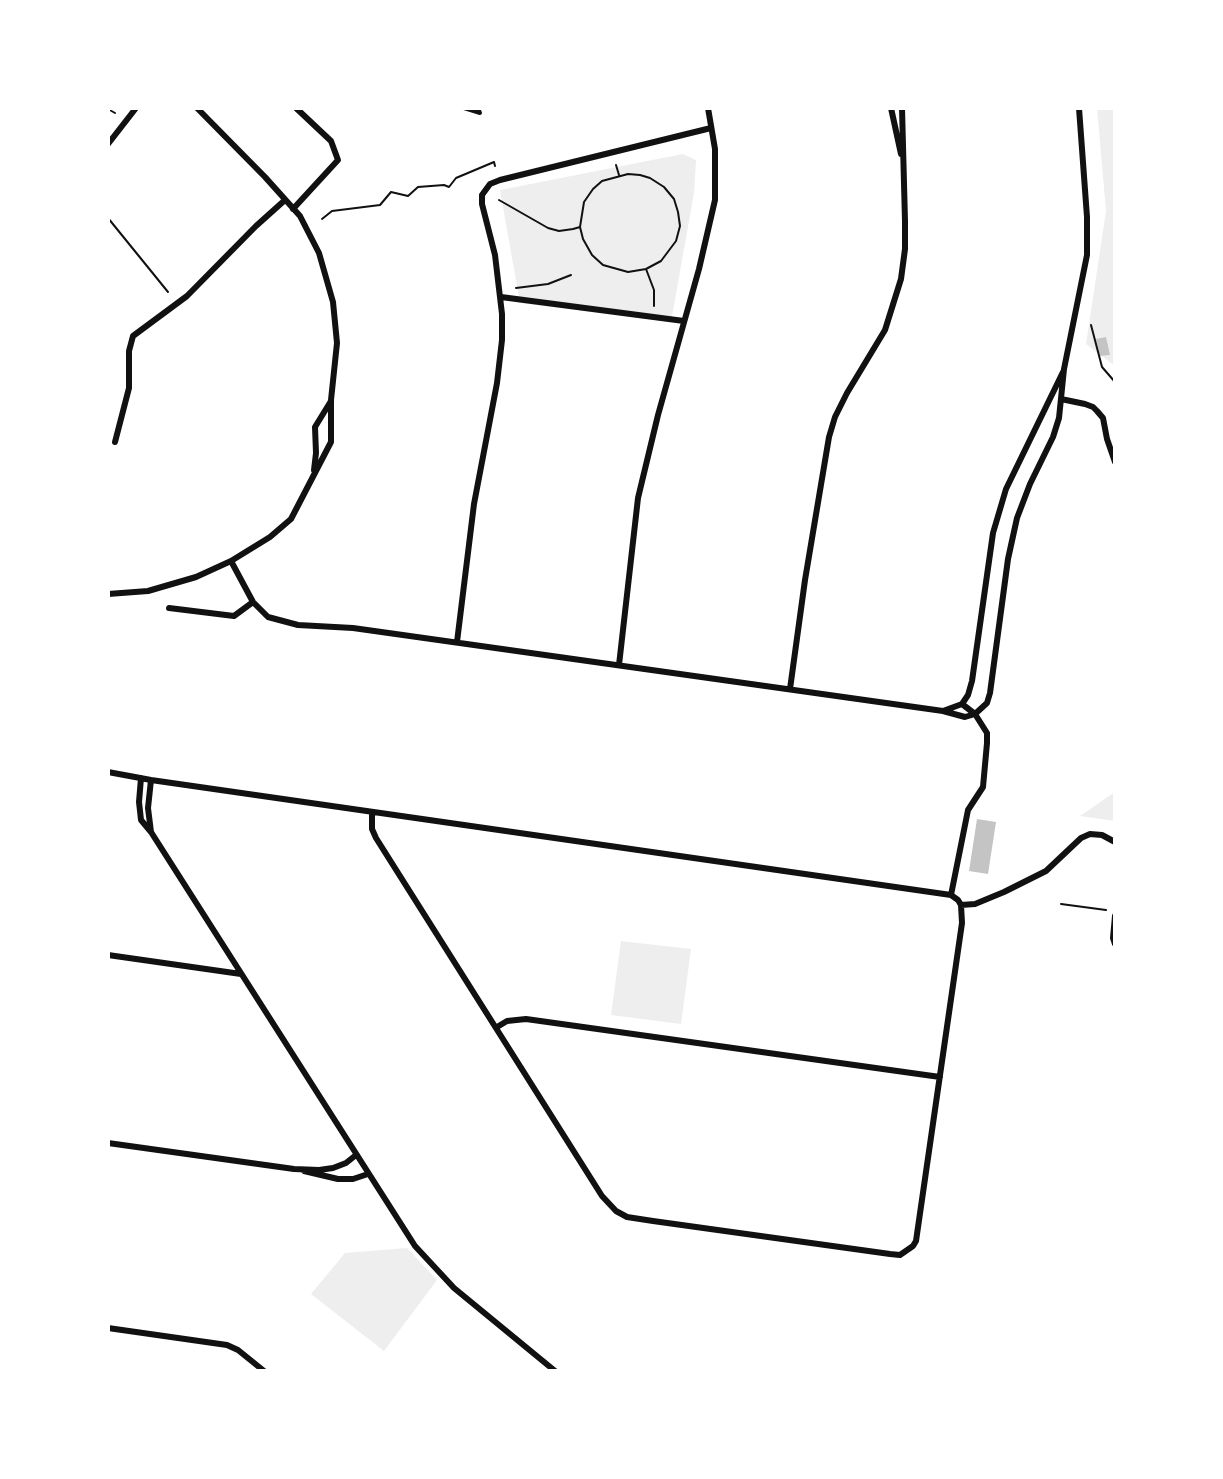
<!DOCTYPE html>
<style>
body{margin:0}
#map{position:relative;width:1223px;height:1479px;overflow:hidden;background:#fff;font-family:Raleway,sans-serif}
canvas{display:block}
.frame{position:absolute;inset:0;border:110px solid #fff;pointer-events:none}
</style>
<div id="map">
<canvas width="1223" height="1479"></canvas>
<div class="frame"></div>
</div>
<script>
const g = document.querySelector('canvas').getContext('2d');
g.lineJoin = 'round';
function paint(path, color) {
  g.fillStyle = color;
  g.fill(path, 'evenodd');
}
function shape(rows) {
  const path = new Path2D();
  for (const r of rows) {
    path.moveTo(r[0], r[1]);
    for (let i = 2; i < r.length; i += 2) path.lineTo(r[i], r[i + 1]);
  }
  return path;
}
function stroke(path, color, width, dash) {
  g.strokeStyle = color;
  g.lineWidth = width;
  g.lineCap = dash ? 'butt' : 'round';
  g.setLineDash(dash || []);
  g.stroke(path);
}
paint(shape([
 [1097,108,1115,108,1115,366,1086,344,1106,211],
 [683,154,696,160,694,193,671,322,520,303,500,190],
 [1115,792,1115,821,1080,816],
 [621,941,691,949,681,1024,611,1015],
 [407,1248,437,1280,384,1351,311,1294,345,1253]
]), '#eee');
paint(shape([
 [1106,337,1110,355,1100,356,1096,339],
 [977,819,996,822,988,874,969,871]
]), '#c4c4c4');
stroke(shape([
 [108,109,115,113],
 [616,165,619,175],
 [499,200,548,228,559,231,573,229,580,227,584,202,593,189,602,181,628,174,640,175,650,178,664,187,674,199,678,212,680,226,676,241,661,261,646,269,628,272,603,265,592,255,583,239,580,227],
 [108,218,168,292],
 [322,219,332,211,380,205,391,192,408,196,418,187,444,185,449,187,456,178,494,162,495,166],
 [646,269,654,290,654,306],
 [516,288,548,284,571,275],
 [1091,325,1102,367,1115,382],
 [1061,904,1106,910]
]), '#111', 2);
stroke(shape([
 [464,108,480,113,478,108]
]), '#111', 4);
stroke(shape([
 [891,108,901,154],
 [108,144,136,108],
 [293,209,338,160,331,141,296,108],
 [501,297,684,321],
 [1061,399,1085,404,1093,407,1097,411,1103,418,1107,439,1115,462],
 [115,442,129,388,129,351,133,336,187,296,256,226,285,200],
 [314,470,316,453,315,427,331,401],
 [231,561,253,602,268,617,298,625,353,628,943,711,965,717,975,714,987,703,990,693,1008,559,1017,518,1030,484,1053,437,1059,418,1064,369,1087,255,1087,217,1079,108],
 [108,594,148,591,196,577,231,561,270,537,291,519,331,442,331,400,337,343,333,302,319,253,300,216,265,177,197,108],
 [169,608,234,616,253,602],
 [457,642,474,504,497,383,502,340,502,314,495,255,482,204,482,195,490,184,500,180,711,128],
 [619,665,638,498,658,415,699,269,715,200,715,149,708,108],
 [790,689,805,580,829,437,835,417,847,393,885,330,901,279,905,249,905,221,902,108],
 [943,711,962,704,968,695,972,681,993,533,1006,489,1063,372],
 [108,772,151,780,951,895,958,900,961,905,962,923,916,1241,913,1246,900,1255,890,1254,653,1221,627,1217,616,1211,602,1196,376,838,372,829,372,812],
 [141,778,139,802,141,820,151,832,415,1246,454,1288,555,1371],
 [151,832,148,808,151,780],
 [951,895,968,810,983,787,987,743,987,733,975,714,962,704],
 [961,905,975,904,1004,892,1046,871,1081,838,1090,834,1102,835,1115,842],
 [1115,916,1113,938,1115,944],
 [108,955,241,974],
 [497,1027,507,1021,526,1019,940,1077],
 [108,1143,294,1169,319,1170,333,1168,346,1163,356,1155],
 [304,1171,338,1179,353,1179,368,1174],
 [108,1328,227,1345,238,1350,264,1371]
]), '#111', 6);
</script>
